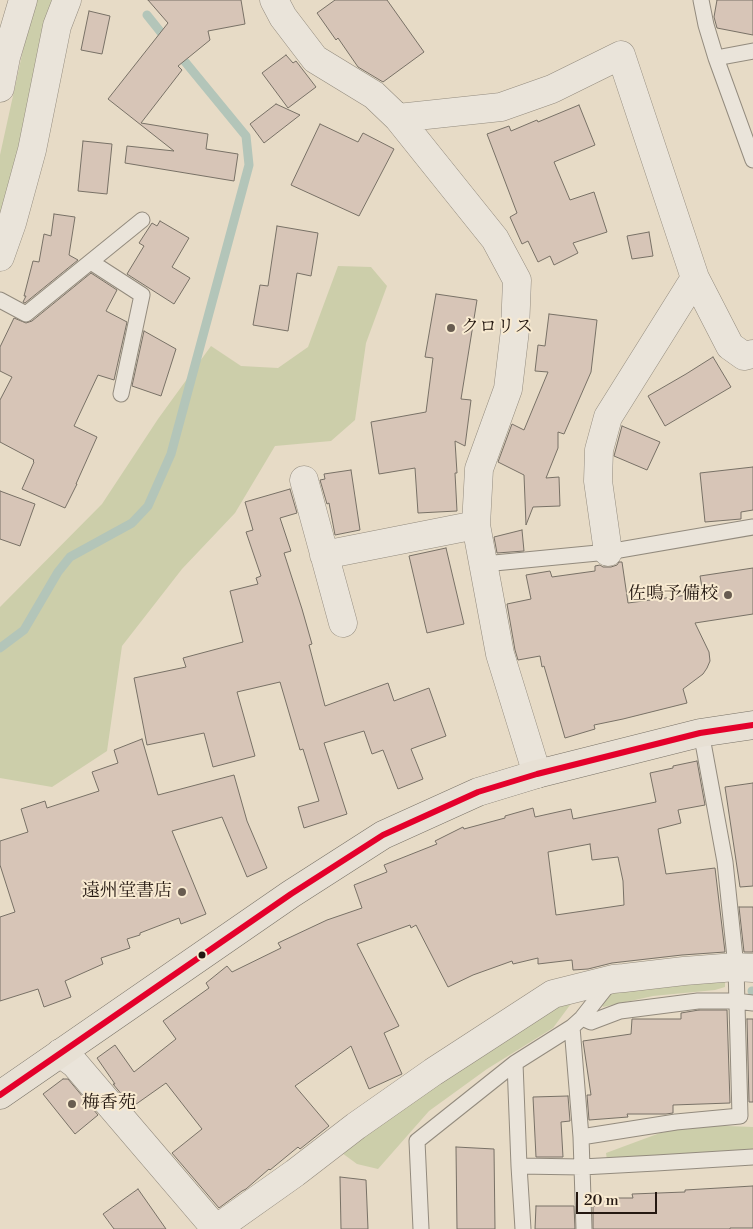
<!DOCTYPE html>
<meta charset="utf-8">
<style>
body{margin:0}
#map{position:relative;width:753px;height:1229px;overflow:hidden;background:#e7dbc6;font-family:"Libre Bodoni",serif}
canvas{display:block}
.scale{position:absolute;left:576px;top:1192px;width:81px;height:22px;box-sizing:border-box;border:2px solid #241811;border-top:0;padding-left:6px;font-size:15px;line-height:18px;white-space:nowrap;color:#241811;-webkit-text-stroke:4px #f8ead1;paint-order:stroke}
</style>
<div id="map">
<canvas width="753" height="1229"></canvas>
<div class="scale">20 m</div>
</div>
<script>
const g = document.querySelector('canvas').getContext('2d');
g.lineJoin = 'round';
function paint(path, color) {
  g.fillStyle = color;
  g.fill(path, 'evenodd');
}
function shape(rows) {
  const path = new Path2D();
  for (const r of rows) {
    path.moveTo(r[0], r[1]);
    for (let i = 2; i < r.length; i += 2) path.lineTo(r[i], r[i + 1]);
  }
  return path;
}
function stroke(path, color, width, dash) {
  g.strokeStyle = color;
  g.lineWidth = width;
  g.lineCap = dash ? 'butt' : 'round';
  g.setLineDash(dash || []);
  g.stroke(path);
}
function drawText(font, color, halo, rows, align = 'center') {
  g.font = font + ' "Libre Bodoni","Noto Serif JP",serif';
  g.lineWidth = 4;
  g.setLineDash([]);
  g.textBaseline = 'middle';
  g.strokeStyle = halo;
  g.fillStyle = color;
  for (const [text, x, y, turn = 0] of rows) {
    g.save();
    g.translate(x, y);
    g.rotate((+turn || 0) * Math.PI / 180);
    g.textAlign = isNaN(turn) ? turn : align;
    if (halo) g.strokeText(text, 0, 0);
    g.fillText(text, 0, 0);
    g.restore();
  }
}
paint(shape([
 [34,0,52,0,39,50,18,154,0,221,0,155],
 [338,266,371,267,387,286,366,343,355,420,331,441,275,446,235,513,182,569,122,646,107,751,52,787,0,778,0,607,102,504,158,419,211,346,241,366,278,368,308,347],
 [725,981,725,987,715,990,653,996,603,1007,600,1000,623,984],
 [576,997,553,1028,487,1069,429,1111,378,1169,357,1164,342,1153,460,1062],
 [701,1125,753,1127,753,1150,742,1150,650,1159,607,1160,606,1153,660,1133]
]), '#ccceaa');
stroke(shape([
 [147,15,167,40],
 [0,648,24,630,58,572,70,557,132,523,148,506,171,454,249,165,246,136,177,52],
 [752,991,753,992]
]), '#b3c5b9', 9);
const building = shape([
 [148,0,241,0,245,24,208,31,210,40,178,66,182,70,141,123,208,134,206,149,238,154,234,181,125,163,127,146,174,151,108,99,168,23,148,0],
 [335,0,387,0,424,52,383,82,358,67,338,38,336,40,317,13,335,0],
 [717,0,753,0,753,35,717,28,714,17,717,0],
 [89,11,110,16,102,54,81,50,89,11],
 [286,55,293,63,296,61,316,87,288,108,262,73,286,55],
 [276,104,300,115,264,143,250,124,276,104],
 [579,105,595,145,554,162,570,200,594,192,607,232,573,243,578,253,554,265,550,256,538,262,528,241,522,244,510,217,517,213,487,134,509,126,511,131,537,120,538,122,579,105],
 [320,124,358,142,363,133,394,149,359,216,291,185,320,124],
 [83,141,112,144,107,194,78,191,83,141],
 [54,214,75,217,69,255,78,260,25,303,23,302,26,296,24,296,33,261,39,262,44,234,51,236,54,214],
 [160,221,189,238,172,267,190,278,174,304,127,274,144,246,139,243,152,223,157,226,160,221],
 [277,226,318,233,311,276,297,273,288,331,253,325,260,285,268,286,277,226],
 [649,232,653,256,632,259,627,236,649,232],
 [91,273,117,290,106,311,127,322,114,380,98,375,74,426,97,437,76,484,77,484,65,508,22,489,34,462,33,461,34,460,0,442,0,400,12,377,0,371,0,347,14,318,26,323,32,321,91,273],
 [436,294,477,300,461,399,471,400,465,446,455,441,457,473,455,473,457,511,418,513,415,468,379,474,371,422,426,412,433,358,425,357,436,294],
 [549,314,597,320,591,372,564,434,558,432,558,448,546,478,559,477,560,506,533,507,526,525,524,475,498,462,512,424,524,430,548,372,535,371,538,345,545,346,549,314],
 [144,331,176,349,161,396,132,386,144,331],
 [713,357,731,387,665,426,648,396,686,374,713,357],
 [622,426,660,442,647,470,614,456,622,426],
 [753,467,753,510,741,512,741,519,705,522,700,473,753,467],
 [351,470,360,530,335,535,329,503,327,504,320,480,325,479,324,474,351,470],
 [290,489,297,513,280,518,291,551,284,553,302,609,312,644,309,645,325,706,388,683,394,701,429,688,446,736,411,749,423,779,398,789,383,750,372,754,364,731,324,743,347,814,304,828,298,807,319,801,303,749,300,750,280,682,237,692,255,756,213,767,204,733,147,745,134,678,186,667,183,658,243,642,230,591,258,584,256,578,261,576,246,532,253,530,245,502,290,489],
 [0,491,35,504,20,546,0,539,0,491],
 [522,530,524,551,497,553,494,537,522,530],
 [446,548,464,624,427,633,409,556,446,548],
 [619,562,622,562,628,603,703,593,700,576,753,568,753,614,695,623,709,652,710,661,707,668,703,674,683,689,687,703,623,719,594,725,595,729,565,738,544,666,542,667,540,656,518,660,515,650,507,604,531,599,526,575,550,571,552,577,595,571,595,566,600,565,603,567,611,567,617,565,619,562],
 [142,739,158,795,234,775,247,821,267,868,247,877,222,817,172,831,206,914,181,924,179,918,140,933,140,935,127,939,130,948,101,958,103,964,65,981,71,997,44,1007,38,989,0,1001,0,917,15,912,0,865,0,841,28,832,21,809,45,801,47,808,99,791,92,772,118,763,114,750,142,739],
 [697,761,705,805,678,810,681,823,658,829,666,874,715,868,725,952,682,955,612,963,588,969,573,970,572,960,538,964,538,958,513,964,512,961,473,975,448,987,416,925,411,928,410,925,357,944,399,1026,384,1033,402,1074,369,1089,351,1046,295,1086,329,1126,300,1149,298,1147,270,1170,269,1169,246,1189,242,1191,219,1208,172,1153,202,1129,166,1083,132,1107,113,1084,115,1084,97,1058,115,1045,134,1072,176,1039,163,1021,209,988,206,983,227,966,232,972,281,948,278,943,327,920,362,908,354,885,387,872,384,865,437,844,435,841,463,827,464,829,505,818,505,816,533,808,535,817,571,809,573,819,656,802,650,773,673,768,673,766,697,761],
 [590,844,592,860,618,857,623,881,624,905,556,915,548,852,590,844],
 [753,783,753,886,740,887,725,787,753,783],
 [739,907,753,907,753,952,744,952,739,907],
 [699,1010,727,1010,730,1103,673,1105,673,1113,666,1114,627,1114,628,1117,589,1120,587,1095,591,1095,583,1041,631,1034,632,1019,681,1019,681,1013,699,1010],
 [747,1019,753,1019,753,1102,749,1102,747,1019],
 [63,1079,68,1079,98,1115,75,1134,43,1094,63,1079],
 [568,1096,570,1121,561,1122,563,1157,536,1157,533,1097,568,1096],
 [456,1147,494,1149,495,1229,457,1229,456,1147],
 [340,1177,366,1180,368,1229,341,1229,340,1177],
 [753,1186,753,1228,730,1228,730,1229,593,1229,593,1206,595,1206,595,1198,633,1198,632,1194,685,1192,685,1190,753,1186],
 [138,1189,166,1229,114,1229,103,1214,138,1189],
 [536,1206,574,1206,575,1229,535,1229,536,1206]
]);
paint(building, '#d7c5b7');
stroke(building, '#787166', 1);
const service = shape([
 [701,0,706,25,716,58,753,51],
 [716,58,753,160],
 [91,262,142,295,121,394],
 [0,300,26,314,142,220],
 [484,564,608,552,753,527],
 [582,1018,591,1022,620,1011,698,1001,736,1001,753,1003],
 [572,1027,581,1137,584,1229],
 [515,1063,519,1166,523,1229],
 [581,1137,676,1122,740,1116,736,967,725,862,704,748,700,733],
 [519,1166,582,1167,656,1163,753,1157],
 [421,1229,417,1141,515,1063,572,1027,582,1018,611,981]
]);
const minor = shape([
 [274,0,283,17,315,59,374,95,398,118,495,239,517,280,515,330,508,389,479,469,476,525,500,654,537,774],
 [398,118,501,107,552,89,621,55,695,278,730,346,744,356,753,354],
 [304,480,343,623],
 [608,552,598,481,599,450,608,417,695,278],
 [324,555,476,525],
 [60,1053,75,1064,216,1229,295,1173,356,1126,433,1072,553,994,613,979,624,978,684,971,736,967,753,968]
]);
const tertiary = shape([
 [0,88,6,57,23,0],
 [0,257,12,223,32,150,57,26,67,0]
]);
const trunk = shape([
 [0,1095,291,894,383,835,478,792,537,774,700,733,753,725]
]);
stroke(service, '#938b7e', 17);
stroke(minor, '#938b7e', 29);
stroke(tertiary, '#938b7e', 29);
stroke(trunk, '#787166', 29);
stroke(service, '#eae4da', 15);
stroke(minor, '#eae4da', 28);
stroke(tertiary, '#eae4da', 28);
stroke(trunk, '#e7e0d4', 28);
stroke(shape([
 [0,1095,291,894,383,835,478,792,537,774,700,733,753,725]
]), '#e4002b', 6);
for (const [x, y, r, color] of [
 [451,328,5,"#685c50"],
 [728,595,5,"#685c50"],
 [182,892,5,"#685c50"],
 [202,955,4.5,"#241811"],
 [72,1104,5,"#685c50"]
]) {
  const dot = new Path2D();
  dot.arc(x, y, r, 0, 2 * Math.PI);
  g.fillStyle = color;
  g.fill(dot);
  stroke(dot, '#f8ead1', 2);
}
drawText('18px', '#241811', '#f8ead1', [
 ["クロリス",461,328],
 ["佐鳴予備校",718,595,"right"],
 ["遠州堂書店",172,892,"right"],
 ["梅香苑",82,1104]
], 'left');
</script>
